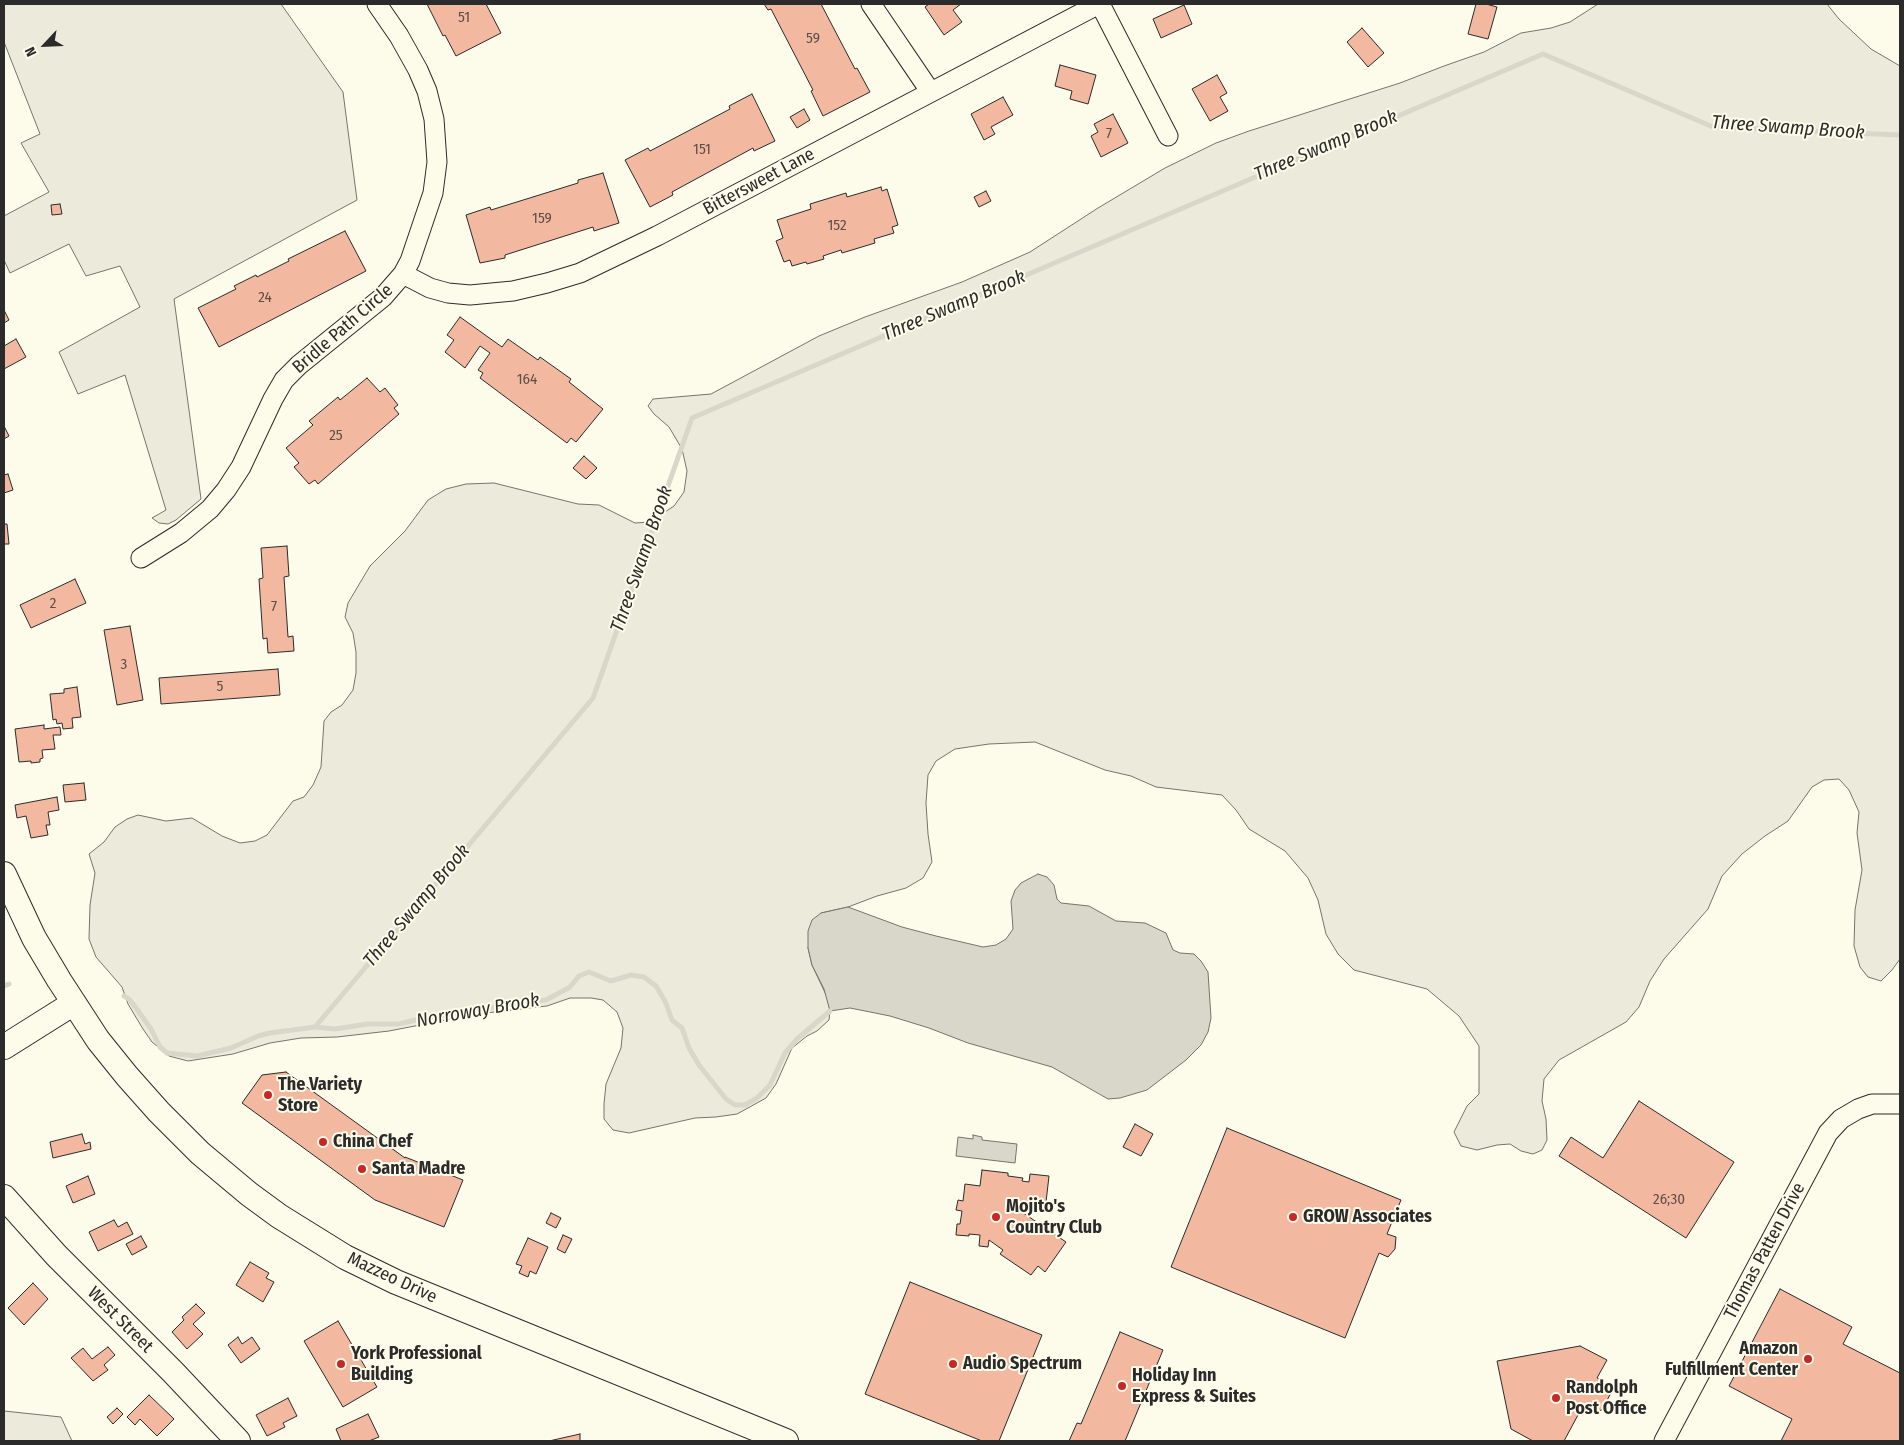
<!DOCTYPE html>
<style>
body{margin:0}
#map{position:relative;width:1904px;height:1445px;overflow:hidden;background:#fdfbea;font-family:"Fira Sans Condensed",sans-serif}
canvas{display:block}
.frame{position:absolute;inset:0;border:5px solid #2b2b2b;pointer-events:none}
.north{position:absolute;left:20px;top:20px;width:50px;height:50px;-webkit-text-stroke:4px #fdfbea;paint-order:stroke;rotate:245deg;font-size:14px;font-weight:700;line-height:20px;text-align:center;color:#2b2b2b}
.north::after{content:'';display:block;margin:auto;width:18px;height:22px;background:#2b2b2b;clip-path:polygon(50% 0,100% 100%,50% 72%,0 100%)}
</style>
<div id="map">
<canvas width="1904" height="1445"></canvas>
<div class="frame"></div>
<div class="north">N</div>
</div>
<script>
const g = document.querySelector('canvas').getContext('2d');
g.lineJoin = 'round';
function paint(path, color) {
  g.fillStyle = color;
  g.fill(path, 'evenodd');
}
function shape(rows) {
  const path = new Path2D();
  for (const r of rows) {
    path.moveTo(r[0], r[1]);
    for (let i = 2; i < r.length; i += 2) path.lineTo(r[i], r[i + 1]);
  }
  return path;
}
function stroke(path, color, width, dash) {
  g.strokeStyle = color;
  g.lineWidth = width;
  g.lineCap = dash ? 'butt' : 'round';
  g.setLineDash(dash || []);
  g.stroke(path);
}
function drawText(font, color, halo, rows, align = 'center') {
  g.font = font + ' "Fira Sans Condensed",sans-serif';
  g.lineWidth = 4;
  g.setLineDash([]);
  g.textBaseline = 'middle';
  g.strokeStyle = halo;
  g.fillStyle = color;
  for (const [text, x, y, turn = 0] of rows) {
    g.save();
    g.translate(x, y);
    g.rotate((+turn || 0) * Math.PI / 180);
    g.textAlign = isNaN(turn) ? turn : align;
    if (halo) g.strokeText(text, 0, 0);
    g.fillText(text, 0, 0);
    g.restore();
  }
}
const green = shape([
 [4,4,281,4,343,92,357,200,174,299,201,499,176,520,168,524,159,523,152,518,166,510,125,375,78,394,59,352,140,307,120,266,86,276,69,244,10,273,4,260,4,216,49,192,21,143,40,134,4,42,4,4],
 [1598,4,1827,4,1839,19,1871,49,1900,66,1900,959,1892,970,1881,981,1868,977,1860,967,1854,946,1855,910,1862,870,1857,833,1859,812,1849,790,1839,779,1824,780,1812,787,1788,821,1765,836,1742,854,1722,876,1708,909,1664,959,1650,981,1639,1007,1626,1022,1559,1060,1544,1079,1542,1101,1546,1119,1547,1140,1542,1150,1533,1154,1521,1151,1510,1144,1497,1145,1477,1150,1461,1146,1454,1132,1467,1106,1479,1094,1479,1046,1459,1016,1427,989,1354,970,1338,954,1326,934,1318,900,1308,878,1285,851,1249,829,1236,810,1222,795,1156,787,1131,776,1105,770,1035,742,989,744,955,749,936,761,928,775,926,803,928,834,932,862,923,878,906,888,877,896,848,907,821,913,808,948,812,965,828,999,830,1011,829,1020,817,1031,807,1036,792,1048,776,1084,766,1098,737,1114,716,1117,695,1118,629,1133,613,1130,604,1119,604,1104,606,1084,621,1048,623,1028,617,1012,603,1000,591,998,570,998,547,1006,477,1014,389,1031,337,1037,301,1038,270,1043,233,1054,188,1061,169,1056,152,1042,143,1029,128,1004,122,987,96,957,89,939,90,905,95,873,89,854,104,842,115,827,127,819,138,815,166,821,192,818,222,836,240,843,255,841,267,835,293,801,304,797,313,785,321,767,324,721,331,712,342,705,353,690,356,673,356,652,353,633,345,617,348,603,370,566,405,531,428,500,446,489,466,484,494,483,578,504,599,505,635,523,650,522,674,506,684,492,687,471,682,449,669,427,654,414,648,406,653,399,711,394,819,336,865,317,962,282,1030,252,1098,208,1165,168,1216,143,1249,131,1400,83,1444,66,1484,52,1521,33,1551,28,1570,22,1598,4],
 [4,1411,61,1417,72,1441,4,1441,4,1411]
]);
paint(green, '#ecebdb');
stroke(green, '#74746e', 1);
const water = shape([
 [1038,874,1047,877,1054,885,1057,899,1061,903,1089,906,1116,921,1145,923,1166,933,1173,950,1180,953,1194,954,1201,961,1208,972,1211,1018,1208,1032,1201,1045,1186,1060,1147,1090,1120,1098,1108,1099,1052,1067,968,1043,929,1028,890,1016,850,1008,830,1011,824,989,812,965,808,948,808,931,812,920,821,913,848,907,902,927,936,936,983,947,996,945,1006,939,1013,929,1011,901,1015,890,1021,883,1038,874],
 [973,1135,982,1137,982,1140,1017,1144,1015,1163,956,1156,958,1137,973,1139,973,1135]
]);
paint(water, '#d8d7c9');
stroke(water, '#74746e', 1);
stroke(shape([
 [4,986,9,984],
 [124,996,130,1000,136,1008,151,1029,160,1047,167,1053,197,1056,231,1048,258,1036,270,1033,315,1027,335,1029,368,1024,399,1024,428,1017,470,1012,505,1005,546,1000,570,987,579,976,589,972,611,981,631,975,644,977,656,986,665,1001,672,1020,682,1028,689,1048,699,1065,726,1099,735,1105,745,1105,757,1098,770,1085,785,1053,797,1039,830,1011],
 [315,1027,593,698,692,418,1543,54,1713,127,1900,135]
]), '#d8d7c9', 5);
const building = shape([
 [427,4,486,4,501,33,456,56,445,35,443,36,427,4],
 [764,4,821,4,855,69,857,68,870,92,823,116,811,91,813,90,771,9,768,10,764,4],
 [929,4,961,4,953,10,962,22,944,35,925,7,929,4],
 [1476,4,1486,4,1497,7,1488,39,1468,34,1476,4],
 [1184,5,1192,24,1161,38,1153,19,1184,5],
 [1362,28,1384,53,1368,67,1347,42,1362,28],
 [1060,65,1096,75,1088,104,1070,99,1072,91,1055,86,1060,65],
 [1217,75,1227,93,1220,97,1228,111,1210,121,1192,89,1217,75],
 [752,94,775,141,754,151,753,148,672,192,673,195,650,207,625,160,648,148,650,151,730,109,729,106,752,94],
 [1003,97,1013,115,991,127,995,134,984,140,971,114,1003,97],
 [804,109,810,120,797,128,790,117,804,109],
 [1113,114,1128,143,1101,157,1091,136,1098,132,1094,124,1113,114],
 [603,173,619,223,594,231,593,227,505,255,505,258,480,263,466,215,490,207,491,210,578,183,578,180,603,173],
 [881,187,882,191,887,189,898,225,892,227,894,233,874,239,875,243,842,253,841,250,823,256,824,259,807,264,806,262,792,266,790,260,784,262,776,241,783,238,777,220,811,209,810,204,846,193,847,197,881,187],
 [986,191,991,201,979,207,974,197,986,191],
 [60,204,62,214,52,215,51,205,60,204],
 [345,231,366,271,219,347,198,308,236,289,234,286,256,275,257,277,289,261,288,259,345,231],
 [4,310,9,320,4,323,4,310],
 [460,317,502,347,508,339,538,360,540,357,571,379,569,382,603,409,576,442,571,438,567,443,480,378,483,373,478,370,490,353,480,346,465,368,445,352,454,340,447,335,460,317],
 [16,339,26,357,4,369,4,346,16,339],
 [367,378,380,392,385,388,398,405,394,408,399,414,318,484,315,480,309,484,294,467,299,463,286,448,313,425,309,421,338,397,340,400,367,378],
 [4,426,9,436,4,439,4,426],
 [584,456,597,468,586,479,573,468,584,456],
 [8,474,13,490,4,493,4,475,8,474],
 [4,524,7,524,9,544,4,544,4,524],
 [287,546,289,576,284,577,288,637,293,636,294,651,268,653,267,638,263,639,259,579,263,578,261,548,287,546],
 [75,579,86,603,31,628,20,605,75,579],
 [130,626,143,700,117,705,104,630,130,626],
 [278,669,280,695,161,704,159,678,278,669],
 [77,687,81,717,72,718,73,728,63,729,62,723,57,724,56,719,53,720,50,694,64,693,64,689,77,687],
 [44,725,44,729,60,727,61,735,53,735,55,749,42,750,43,758,40,759,40,762,31,763,31,761,19,762,15,729,44,725],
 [84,783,86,800,65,802,63,785,84,783],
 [57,797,59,810,48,812,50,825,46,825,48,835,31,838,26,816,17,818,15,805,57,797],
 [286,1072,405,1158,405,1157,463,1180,444,1227,375,1200,242,1103,262,1075,286,1072],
 [1639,1101,1734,1162,1686,1238,1559,1156,1571,1137,1603,1158,1639,1101],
 [1135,1124,1153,1134,1141,1156,1123,1147,1135,1124],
 [1227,1128,1401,1200,1387,1234,1396,1237,1395,1249,1388,1257,1379,1253,1345,1338,1171,1267,1227,1128],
 [82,1134,85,1144,90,1142,91,1149,53,1158,50,1142,82,1134],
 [982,1170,1008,1173,1008,1176,1023,1178,1022,1181,1029,1182,1030,1174,1049,1176,1045,1211,1016,1208,1066,1242,1045,1272,1038,1266,1031,1275,1000,1254,1003,1250,989,1240,988,1247,979,1246,980,1235,969,1234,969,1236,956,1235,957,1224,960,1224,962,1211,956,1210,958,1200,963,1201,965,1184,980,1186,982,1170],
 [88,1176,95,1194,73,1203,66,1186,88,1176],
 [551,1213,561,1218,556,1228,546,1223,551,1213],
 [114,1220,118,1227,127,1222,133,1234,98,1251,89,1232,114,1220],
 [563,1235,572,1239,565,1253,557,1249,563,1235],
 [141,1236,147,1247,132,1255,126,1244,141,1236],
 [528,1238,548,1247,536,1274,530,1271,528,1277,519,1273,522,1266,516,1264,528,1238],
 [250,1262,269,1273,266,1278,274,1282,263,1302,236,1285,250,1262],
 [910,1282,1042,1335,999,1441,982,1441,865,1394,910,1282],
 [33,1283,48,1299,24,1325,8,1308,33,1283],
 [1780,1289,1852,1327,1843,1344,1900,1373,1900,1441,1781,1441,1792,1419,1729,1386,1780,1289],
 [196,1304,205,1313,193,1324,203,1334,187,1349,172,1332,184,1320,182,1317,196,1304],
 [338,1321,377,1387,343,1407,304,1341,338,1321],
 [1120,1332,1163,1350,1125,1441,1069,1441,1077,1423,1081,1424,1120,1332],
 [238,1337,242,1344,252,1337,260,1349,241,1363,228,1345,238,1337],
 [1580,1346,1607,1360,1597,1378,1614,1387,1602,1410,1578,1415,1564,1441,1533,1441,1511,1429,1497,1361,1580,1346],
 [108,1347,115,1355,104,1365,108,1370,93,1381,71,1358,83,1348,92,1359,108,1347],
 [149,1395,174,1419,157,1436,140,1419,135,1425,127,1417,149,1395],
 [288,1398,297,1416,283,1423,285,1427,267,1436,256,1415,288,1398],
 [117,1408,123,1414,113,1424,107,1417,117,1408],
 [368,1414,379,1437,369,1441,341,1441,336,1429,368,1414],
 [580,1434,580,1441,549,1441,580,1434]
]);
paint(building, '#f2b8a0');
stroke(building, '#2b2b2b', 1);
const minor = shape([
 [871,4,930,91],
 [1100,4,1168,136],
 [403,274,430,288,448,293,470,295,513,291,547,283,580,273,657,236,1099,4],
 [141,558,181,533,210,509,226,490,241,467,273,399,284,380,299,365,383,297,403,274,410,261,433,193,437,162,434,119,427,91,418,70,399,36,377,4],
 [1664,1441,1828,1133,1841,1119,1858,1109,1872,1104,1900,1104]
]);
const major = shape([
 [4,874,34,938,59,980,98,1040,127,1076,159,1112,200,1153,249,1194,279,1216,345,1257,396,1282,786,1441],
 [4,1047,74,1003],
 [4,1197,56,1255,173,1372,238,1441]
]);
stroke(minor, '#2b2b2b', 21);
stroke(major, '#2b2b2b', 26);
stroke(minor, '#fdfbea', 19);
stroke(major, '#fdfbea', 24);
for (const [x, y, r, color] of [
 [268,1095,5,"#c62828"],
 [323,1142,5,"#c62828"],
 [362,1169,5,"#c62828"],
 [996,1217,5,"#c62828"],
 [1293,1217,5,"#c62828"],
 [1808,1359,5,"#c62828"],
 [341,1364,5,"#c62828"],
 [953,1364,5,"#c62828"],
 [1122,1386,5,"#c62828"],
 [1556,1398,5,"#c62828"]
]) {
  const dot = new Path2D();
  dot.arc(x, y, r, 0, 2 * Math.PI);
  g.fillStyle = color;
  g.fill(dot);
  stroke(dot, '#fdfbea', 2);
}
drawText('15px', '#5d4e48', null, [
 ["51",464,18],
 ["59",813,39],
 ["7",1109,134],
 ["151",702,150],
 ["159",542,219],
 ["152",837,226],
 ["24",265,298],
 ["164",527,380],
 ["25",336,436],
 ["2",53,604],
 ["7",274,607],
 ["3",124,665],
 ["5",220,687],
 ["26;30",1669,1200]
]);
drawText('18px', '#2b2b2b', '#fdfbea', [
 ["Bittersweet Lane",759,182,-28],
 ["Bridle Path Circle",343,329,-41],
 ["Thomas Patten Drive",1765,1251,-62],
 ["Mazzeo Drive",392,1278,25],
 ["West Street",120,1320,45]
]);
drawText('bold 18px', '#2b2b2b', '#fdfbea', [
 ["The Variety",278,1085],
 ["Store",278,1106],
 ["China Chef",333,1142],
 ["Santa Madre",372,1169],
 ["Mojito's",1006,1207],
 ["Country Club",1006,1228],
 ["GROW Associates",1303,1217],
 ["Amazon",1798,1349,"right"],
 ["Fulfillment Center",1798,1370,"right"],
 ["York Professional",351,1354],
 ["Building",351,1375],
 ["Audio Spectrum",963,1364],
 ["Holiday Inn",1132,1376],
 ["Express & Suites",1132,1397],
 ["Randolph",1566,1388],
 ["Post Office",1566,1409]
], 'left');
drawText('italic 19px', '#2b2b2b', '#fdfbea', [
 ["Three Swamp Brook",1788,128,4],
 ["Three Swamp Brook",1326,146,-23],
 ["Three Swamp Brook",954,306,-23],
 ["Three Swamp Brook",642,559,-71],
 ["Three Swamp Brook",417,906,-50],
 ["Norroway Brook",478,1011,-10]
]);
</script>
